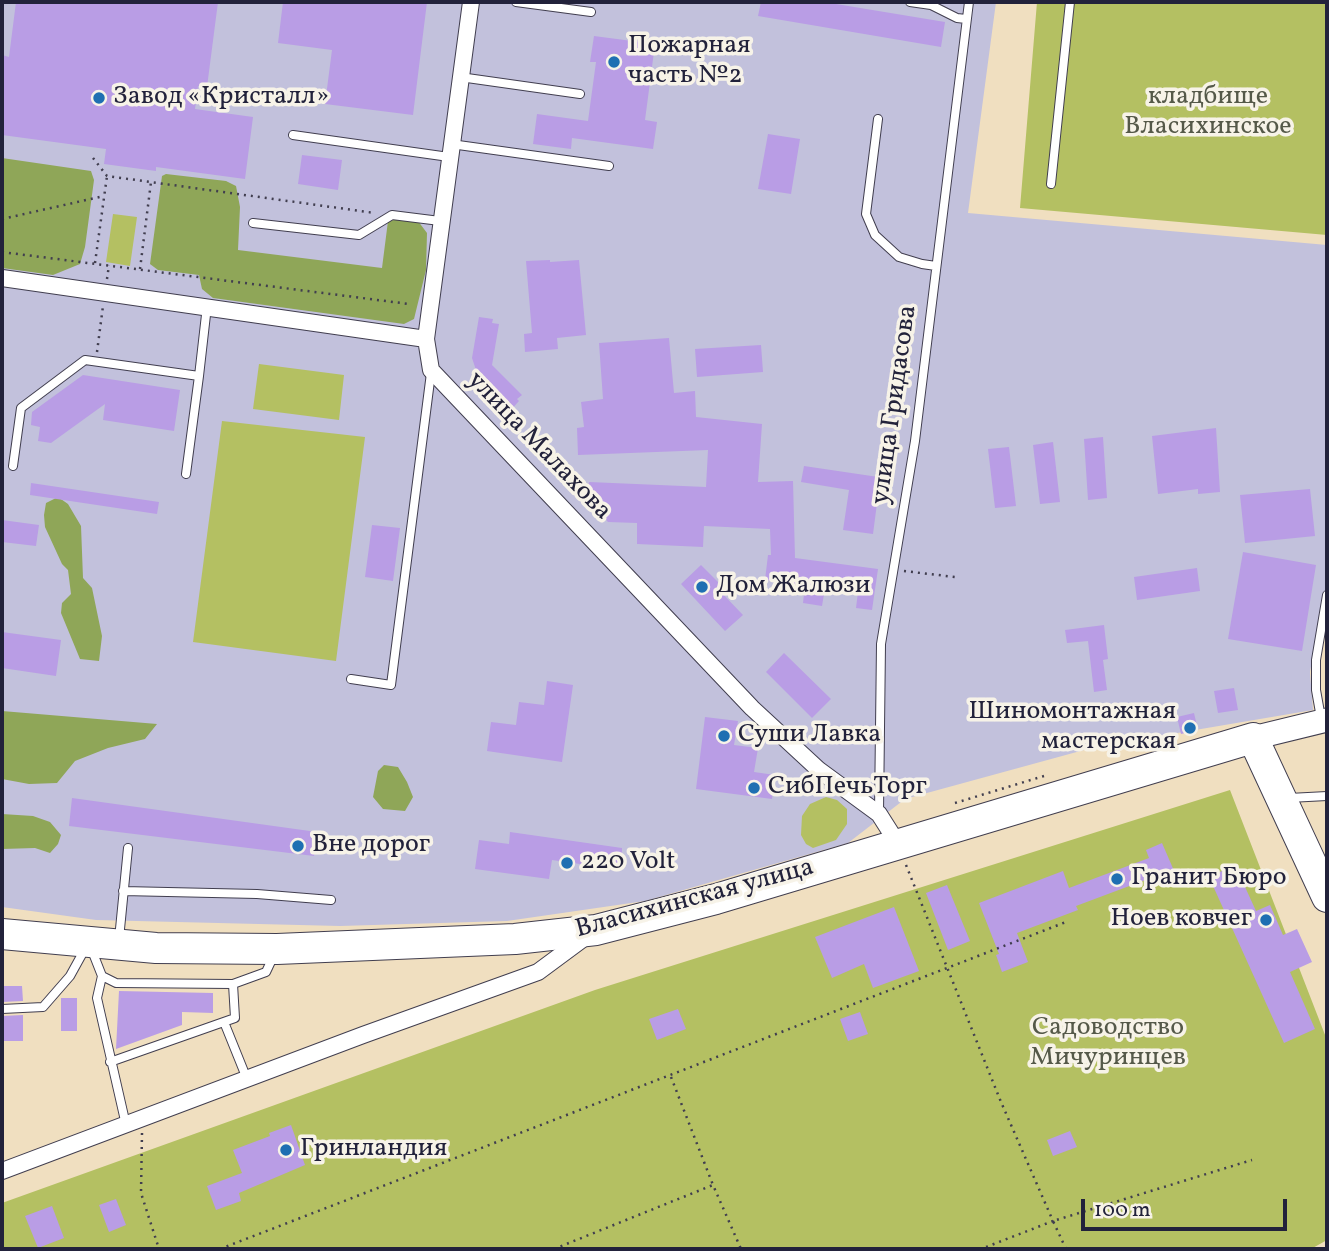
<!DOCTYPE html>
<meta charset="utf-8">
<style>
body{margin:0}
#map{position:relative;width:1329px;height:1251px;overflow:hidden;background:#f0dfc0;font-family:Vollkorn,serif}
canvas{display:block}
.frame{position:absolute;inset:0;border:4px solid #22223b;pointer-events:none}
.scale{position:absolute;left:1081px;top:1199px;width:206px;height:32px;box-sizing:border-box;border:4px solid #22223b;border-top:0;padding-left:9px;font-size:21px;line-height:24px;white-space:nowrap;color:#22223b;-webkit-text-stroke:5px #f7f3e8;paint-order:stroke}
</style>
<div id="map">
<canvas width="1329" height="1251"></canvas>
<div class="frame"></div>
<div class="scale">100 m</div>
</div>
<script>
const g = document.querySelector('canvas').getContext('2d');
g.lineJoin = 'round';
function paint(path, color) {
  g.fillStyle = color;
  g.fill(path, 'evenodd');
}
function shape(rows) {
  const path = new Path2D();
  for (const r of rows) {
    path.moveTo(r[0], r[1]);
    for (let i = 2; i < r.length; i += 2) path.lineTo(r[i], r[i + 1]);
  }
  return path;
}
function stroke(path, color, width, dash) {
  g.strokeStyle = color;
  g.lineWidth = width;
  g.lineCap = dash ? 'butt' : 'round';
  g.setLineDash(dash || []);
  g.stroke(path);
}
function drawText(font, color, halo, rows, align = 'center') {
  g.font = font + ' Vollkorn,serif';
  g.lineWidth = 7;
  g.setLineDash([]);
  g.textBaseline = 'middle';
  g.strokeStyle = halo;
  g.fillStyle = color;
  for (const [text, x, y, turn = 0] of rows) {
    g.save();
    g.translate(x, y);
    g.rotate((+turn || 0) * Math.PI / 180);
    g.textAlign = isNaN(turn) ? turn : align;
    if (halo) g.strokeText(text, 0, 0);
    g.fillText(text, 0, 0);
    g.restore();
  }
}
paint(shape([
 [2,2,996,2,968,213,1327,245,1327,580,1310,672,1313,710,1095,747,905,799,848,843,645,901,507,921,340,926,96,920,2,907]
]), '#c2c1dc');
paint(shape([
 [1037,2,1327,2,1327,235,1020,208],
 [113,214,137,217,130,266,106,262],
 [259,364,344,375,339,420,253,409],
 [222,421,365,437,336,661,193,642],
 [1230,790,1327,1040,1327,1240,1311,1249,2,1249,2,1203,595,990],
 [826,797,837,800,847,809,847,824,836,840,813,848,806,844,801,835,802,816,810,804]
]), '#b4c062');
paint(shape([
 [2,158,91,171,94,180,85,247,80,264,53,275,2,268],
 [166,174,226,181,236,186,240,207,238,250,382,268,388,221,399,219,418,221,427,233,426,270,414,319,404,324,213,298,202,289,199,275,158,270,150,264,162,176],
 [58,497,68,504,81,526,83,578,92,588,102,636,99,661,80,659,61,613,62,603,71,594,68,570,62,564,45,527,44,515,46,503],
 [2,711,157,724,145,739,108,748,75,761,57,783,29,784,2,779],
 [384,765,398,767,407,782,413,797,405,811,383,809,373,797,378,771],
 [2,814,33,816,50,822,61,835,58,844,50,853,35,848,2,849]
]), '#8fa658');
paint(shape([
 [16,2,218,2,207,87,198,86,195,109,253,117,245,179,156,167,156,171,104,164,106,149,2,135,2,55,9,57],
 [283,2,427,2,413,115,325,104,332,50,278,43],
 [761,2,824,2,945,22,941,47,758,16],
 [594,36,655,44,645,120,657,122,653,149,572,138,571,149,533,144,537,114,588,121,596,62,590,62],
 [768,134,800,139,791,194,758,189],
 [302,155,342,160,338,190,298,184],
 [550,260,550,262,579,260,586,335,557,338,558,349,525,352,524,334,532,333,526,261],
 [479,317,493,319,492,323,499,324,492,365,522,395,517,399,519,401,509,412,480,382,472,358],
 [669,338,674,393,695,391,696,417,762,424,758,482,793,481,795,558,878,569,872,610,856,608,858,592,825,588,822,606,803,603,805,585,765,580,768,555,771,555,770,529,704,526,703,547,637,544,637,523,608,522,588,498,589,482,706,487,708,450,578,455,577,428,584,427,581,402,603,399,599,343],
 [761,345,763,372,697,377,695,349],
 [83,375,180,390,174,431,103,420,105,404,51,443,38,441,40,427,31,425,32,412],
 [1216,428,1220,492,1198,494,1198,489,1158,494,1152,436],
 [1103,437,1107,498,1088,500,1084,439],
 [1053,442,1060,502,1040,504,1033,445],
 [1009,447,1016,506,995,508,988,449],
 [804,466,885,478,883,489,879,488,873,534,843,530,849,490,801,482],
 [31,483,159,502,157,514,30,495],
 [1310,489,1315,536,1245,543,1240,495],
 [2,520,39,525,36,546,2,542],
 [372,525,400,528,393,581,365,577],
 [1243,552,1316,565,1302,651,1228,639],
 [701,565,721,585,717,588,743,615,725,631,681,584],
 [1197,568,1200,591,1137,600,1134,577],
 [1104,625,1108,659,1103,660,1107,690,1094,692,1088,641,1067,643,1065,630],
 [2,632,61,640,56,676,2,668],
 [784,653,831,699,812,718,766,672],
 [547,681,573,685,562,762,487,751,491,722,516,725,519,702,544,705],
 [1234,688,1238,710,1218,713,1214,691],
 [1194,713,1198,730,1181,734,1177,717],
 [705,717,738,721,734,745,758,748,754,772,775,775,772,799,696,789],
 [72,798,317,832,314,856,69,826],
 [510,832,622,848,622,860,619,864,595,861,594,866,552,860,549,879,475,869,479,840,509,844],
 [1162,843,1175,873,1158,880,1156,876,1076,906,1078,910,1017,933,1028,962,1002,972,996,955,999,954,979,903,1063,871,1069,888,1149,858,1146,850],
 [1235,865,1256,911,1270,905,1283,935,1297,929,1312,962,1290,972,1315,1029,1284,1043,1209,877],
 [947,885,970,941,948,950,926,893],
 [894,907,919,971,873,988,864,964,832,978,815,937],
 [2,986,22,986,23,1001,2,1002],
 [119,991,213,993,213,1013,182,1012,182,1025,116,1049],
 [61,998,77,998,77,1031,61,1031],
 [678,1009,686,1029,657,1040,649,1019],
 [860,1012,868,1034,848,1041,840,1019],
 [23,1015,23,1041,3,1041,2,1016],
 [291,1125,305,1165,239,1193,241,1201,216,1210,207,1186,242,1173,233,1150,270,1136,269,1133],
 [1070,1131,1077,1147,1053,1156,1047,1140],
 [116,1199,126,1225,109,1232,99,1205],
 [52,1206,64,1238,38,1248,25,1216]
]), '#b99de5');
const lane = shape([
 [516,2,591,12],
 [910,2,931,5,957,18,966,19],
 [460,77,580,94],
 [878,119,866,214,875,235,899,257,922,264,936,266],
 [293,135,449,157],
 [451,144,609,166],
 [1051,184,1070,2],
 [253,223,359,235,392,215,440,221],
 [13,466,21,408,85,360,199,376,207,306],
 [186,474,199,376],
 [351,679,391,685,431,373],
 [1321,718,1316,690,1316,660,1327,595],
 [1289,798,1327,796],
 [879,812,881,644,915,441,969,2],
 [123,891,257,894,331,900],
 [119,939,128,848],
 [91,948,102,976,97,998,126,1125],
 [102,976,116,983,233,984,266,972,274,955],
 [2,1009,43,1007,70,976,86,947],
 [224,1022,247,1079],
 [110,1062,235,1018,233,984]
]);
const street = shape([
 [471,2,426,339,431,370,752,708,819,770,879,814,898,844],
 [2,278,426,339],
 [2,1171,363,1035,538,972,588,935]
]);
const secondary = shape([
 [1253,738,1327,720]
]);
const highway = shape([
 [2,934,156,948,277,949,515,939,596,930,716,899,1253,738,1327,897]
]);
stroke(lane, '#413e4f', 10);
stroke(street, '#413e4f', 18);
stroke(secondary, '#413e4f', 25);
stroke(highway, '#413e4f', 32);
stroke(shape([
 [93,158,107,176,375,213],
 [2,219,104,196],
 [2,252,409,304],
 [95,263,107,176],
 [140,269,151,182],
 [107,279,109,265],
 [97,352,103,306],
 [904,571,955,577],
 [955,803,1044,776],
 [906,865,1001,1102,1053,1221,981,1249],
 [671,1077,713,1185],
 [142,1133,141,1193,159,1249],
 [220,1249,1066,922],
 [554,1249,713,1185,741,1249],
 [1066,1249,1053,1221,1252,1160]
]), '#413e4f', 2.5, [2, 5]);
stroke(lane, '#fff', 8);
stroke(street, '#fff', 16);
stroke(secondary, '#fff', 23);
stroke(highway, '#fff', 30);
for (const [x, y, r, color] of [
 [614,62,7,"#1f6fb2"],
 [99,98,7,"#1f6fb2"],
 [702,587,7,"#1f6fb2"],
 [1190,728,7,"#1f6fb2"],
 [724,736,7,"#1f6fb2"],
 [754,788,7,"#1f6fb2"],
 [298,846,7,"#1f6fb2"],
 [567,863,7,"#1f6fb2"],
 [1117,879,7,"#1f6fb2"],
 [1266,920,7,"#1f6fb2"],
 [286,1150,7,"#1f6fb2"]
]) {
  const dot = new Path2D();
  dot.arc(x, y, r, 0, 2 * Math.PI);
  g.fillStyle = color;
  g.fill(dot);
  stroke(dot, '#f7f3e8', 2.5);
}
drawText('26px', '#22223b', '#f7f3e8', [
 ["Пожарная",628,47],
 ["часть №2",628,77],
 ["Завод «Кристалл»",113,98],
 ["Дом Жалюзи",716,587],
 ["Шиномонтажная",1176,713,"right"],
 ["мастерская",1176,743,"right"],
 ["Суши Лавка",738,736],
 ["СибПечьТорг",768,788],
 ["Вне дорог",312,846],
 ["220 Volt",581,863],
 ["Гранит Бюро",1131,879],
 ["Ноев ковчег",1252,920,"right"],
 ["Гринландия",300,1150]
], 'left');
drawText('26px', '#555949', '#f7f3e8', [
 ["кладбище",1208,98],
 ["Власихинское",1208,128],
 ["Садоводство",1108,1029],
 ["Мичуринцев",1108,1059]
]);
drawText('26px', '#22223b', '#f7f3e8', [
 ["улица Гридасова",896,405,-82],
 ["улица Малахова",538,447,46],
 ["Власихинская улица",695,900,-15]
]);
</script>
